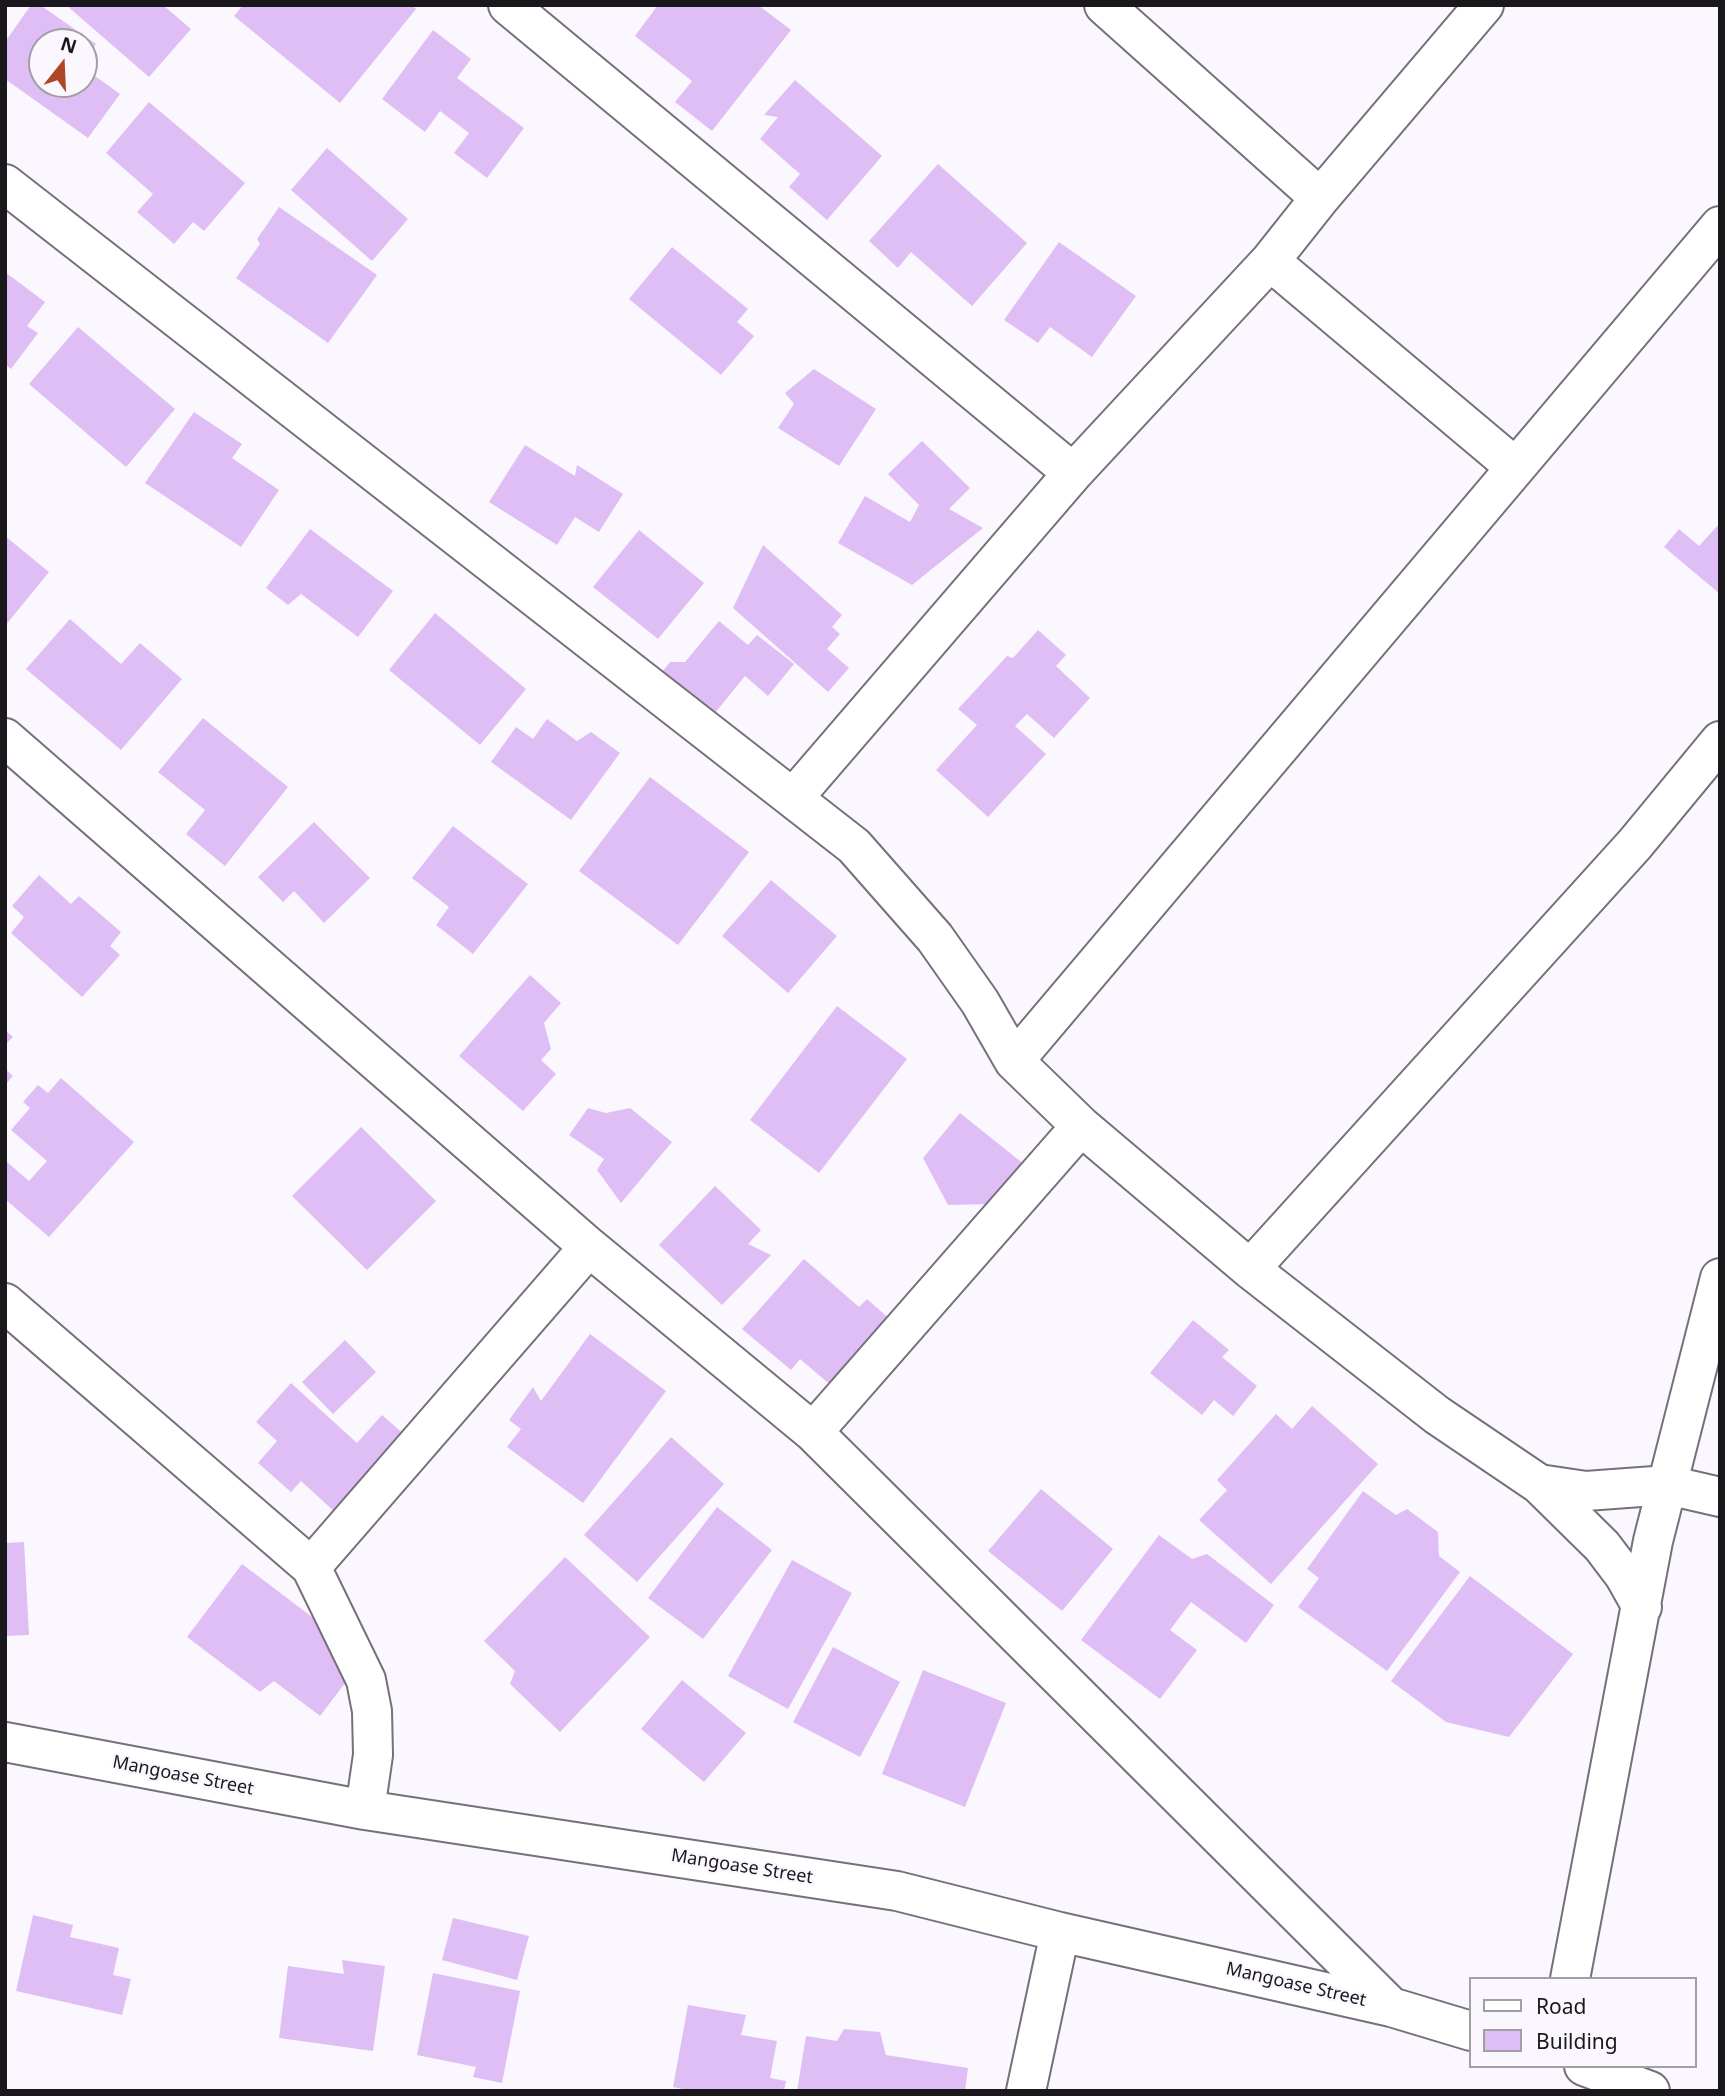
<!DOCTYPE html>
<style>
body{margin:0}
#map{position:relative;width:1725px;height:2096px;overflow:hidden;background:#fbf7fe;font-family:"Noto Sans",sans-serif}
canvas{display:block}
.frame{position:absolute;inset:0;border:7px solid #1a181c;pointer-events:none}
.legend{position:absolute;left:1469px;top:1977px;width:228px;height:91px;box-sizing:border-box;background:#fbf7fe;border:2px solid #a19ea4;margin:0;padding:9px 12px;list-style:none;font-size:21px;color:#1a181c}
.legend li{display:flex;align-items:center;gap:14px;height:35px}
.legend b{width:35px;border:2px solid #a19ea4}
.north{position:absolute;left:28px;top:28px;width:70px;height:70px;box-sizing:border-box;background:#fbf7fe;border:2px solid #a19ea4;border-radius:50%;rotate:18deg;font-size:19px;font-weight:700;line-height:28px;text-align:center;color:#1a181c}
.north::after{content:'';display:block;margin:auto;width:24px;height:32px;background:#af4727;clip-path:polygon(50% 0,100% 100%,50% 72%,0 100%)}
</style>
<div id="map">
<canvas width="1725" height="2096"></canvas>
<div class="frame"></div>
<ul class="legend">
<li><b style="height:9px;background:#fff"></b>Road</li>
<li><b style="height:19px;background:#dfbef5"></b>Building</li>
</ul>
<div class="north">N</div>
</div>
<script>
const g = document.querySelector('canvas').getContext('2d');
g.lineJoin = 'round';
function paint(path, color) {
  g.fillStyle = color;
  g.fill(path, 'evenodd');
}
function shape(rows) {
  const path = new Path2D();
  for (const r of rows) {
    path.moveTo(r[0], r[1]);
    for (let i = 2; i < r.length; i += 2) path.lineTo(r[i], r[i + 1]);
  }
  return path;
}
function stroke(path, color, width, dash) {
  g.strokeStyle = color;
  g.lineWidth = width;
  g.lineCap = dash ? 'butt' : 'round';
  g.setLineDash(dash || []);
  g.stroke(path);
}
function drawText(font, color, halo, rows, align = 'center') {
  g.font = font + ' "Noto Sans",sans-serif';
  g.lineWidth = 5;
  g.setLineDash([]);
  g.textBaseline = 'middle';
  g.strokeStyle = halo;
  g.fillStyle = color;
  for (const [text, x, y, turn = 0] of rows) {
    g.save();
    g.translate(x, y);
    g.rotate((+turn || 0) * Math.PI / 180);
    g.textAlign = isNaN(turn) ? turn : align;
    if (halo) g.strokeText(text, 0, 0);
    g.fillText(text, 0, 0);
    g.restore();
  }
}
paint(shape([
 [31,5,40,5,96,44,84,61,84,42,42,42,42,84,84,84,84,68,120,94,88,138,5,79,5,42],
 [66,5,163,5,191,29,149,77],
 [243,5,412,5,416,9,340,103,234,16],
 [658,5,758,5,791,30,712,131,675,102,692,81,635,36],
 [433,30,471,59,457,78,524,128,487,178,454,153,469,133,440,111,425,132,382,99],
 [795,80,882,156,827,220,789,187,800,174,760,139,778,117,764,115],
 [149,102,245,183,204,231,193,222,174,244,137,212,153,194,106,153],
 [327,148,408,219,372,261,291,190],
 [938,164,1027,243,972,306,911,252,898,268,869,241],
 [279,207,377,275,328,343,236,278,260,244,257,239],
 [1059,242,1136,296,1092,357,1050,327,1038,343,1004,320],
 [672,247,748,309,737,322,754,336,721,375,629,299],
 [5,272,45,302,27,326,38,333,11,369,5,364],
 [78,327,175,409,126,467,29,384],
 [814,369,876,409,839,466,778,428,794,404,785,393],
 [194,412,242,444,232,458,279,490,241,547,145,483],
 [922,441,970,488,949,509,983,528,912,585,838,543,865,496,910,522,919,505,888,474],
 [525,445,575,476,577,465,623,494,599,532,575,517,557,545,489,502],
 [1720,523,1720,594,1664,547,1679,529,1699,546],
 [310,529,393,591,358,637,301,594,288,605,266,588],
 [639,530,704,583,658,639,593,587],
 [5,536,49,572,5,626],
 [763,545,842,615,832,627,840,634,827,649,849,668,828,692,733,608],
 [435,613,526,689,480,745,389,670],
 [70,619,121,664,140,643,182,679,121,750,26,669],
 [719,621,748,645,757,635,794,664,768,696,745,676,711,718,659,676,670,662,685,662],
 [1038,630,1066,655,1056,666,1090,698,1054,738,1027,714,1015,726,1046,754,988,817,936,770,977,725,958,709,1007,656,1013,658],
 [203,718,288,787,225,866,186,834,205,810,158,772],
 [547,719,577,741,591,732,620,753,571,820,491,762,516,727,533,739],
 [650,777,749,852,678,945,579,871],
 [314,822,370,878,324,923,294,891,283,902,258,877],
 [453,826,528,884,473,954,436,925,449,907,412,878],
 [39,875,71,904,79,896,121,932,110,946,120,955,82,997,11,933,24,917,12,906],
 [771,880,837,936,788,993,722,936],
 [530,975,561,1003,544,1023,551,1049,541,1060,556,1074,523,1111,459,1056],
 [837,1006,907,1059,819,1173,750,1120],
 [5,1030,13,1037,5,1045],
 [5,1069,13,1076,5,1085],
 [61,1078,134,1142,49,1237,5,1199,5,1164,7,1162,29,1181,47,1161,11,1130,30,1108,23,1102,38,1085,48,1093],
 [588,1108,606,1113,630,1108,672,1142,621,1203,597,1170,604,1159,569,1135],
 [960,1113,1025,1165,995,1204,948,1205,923,1158],
 [361,1127,436,1201,367,1270,292,1196],
 [715,1186,761,1230,748,1244,771,1255,722,1305,659,1245],
 [804,1259,859,1307,867,1299,899,1327,833,1387,800,1359,791,1370,742,1329],
 [1193,1320,1229,1350,1222,1357,1257,1386,1233,1416,1214,1400,1202,1415,1150,1373],
 [590,1334,666,1391,583,1503,507,1447,521,1429,509,1420,533,1387,541,1401],
 [345,1340,376,1372,333,1414,302,1382],
 [291,1383,357,1443,382,1415,407,1437,337,1514,301,1481,291,1492,258,1463,277,1441,256,1422],
 [1312,1406,1378,1464,1271,1584,1199,1520,1227,1490,1217,1480,1276,1414,1292,1429],
 [671,1437,724,1484,637,1582,584,1535],
 [1041,1489,1113,1549,1062,1611,988,1551],
 [1363,1491,1396,1515,1407,1509,1438,1532,1439,1556,1460,1572,1387,1671,1298,1607,1319,1578,1307,1569],
 [717,1507,772,1550,703,1639,648,1598],
 [1159,1535,1192,1559,1207,1554,1274,1605,1246,1643,1191,1602,1170,1630,1197,1650,1160,1699,1081,1640],
 [24,1542,29,1635,5,1636,5,1543],
 [565,1557,650,1637,560,1732,510,1684,515,1671,484,1641],
 [792,1560,852,1593,788,1709,728,1676],
 [242,1564,365,1657,320,1716,274,1681,260,1692,187,1637],
 [1470,1576,1573,1654,1509,1737,1446,1722,1391,1681],
 [833,1647,900,1682,860,1757,793,1722],
 [923,1670,1006,1703,965,1807,882,1774],
 [682,1680,746,1733,704,1782,641,1729],
 [33,1915,73,1925,70,1937,119,1948,113,1975,131,1979,122,2015,16,1991],
 [453,1918,529,1936,517,1980,442,1960],
 [342,1960,385,1966,373,2051,279,2038,288,1966,344,1974],
 [433,1973,520,1991,502,2083,473,2077,476,2067,417,2055],
 [688,2005,746,2015,741,2035,777,2041,770,2078,786,2081,784,2091,692,2091,673,2087],
 [844,2029,880,2032,886,2055,968,2068,965,2091,797,2091,806,2036,837,2041]
]), '#dfbef5');
const minor = shape([
 [508,5,1073,473],
 [1104,5,1320,198],
 [5,184,854,846,935,938,980,1002,1014,1061,1081,1126,1250,1269,1437,1415,1539,1484,1602,1546,1624,1575,1642,1607],
 [1270,261,1515,467],
 [5,738,589,1247,813,1432,1391,2007],
 [794,797,1073,473,1270,261,1320,198,1484,5],
 [1014,1061,1720,226],
 [1250,1269,1635,844,1720,741],
 [5,1303,311,1567,366,1680,372,1711,373,1755,365,1810],
 [813,1432,1081,1126],
 [1539,1484,1586,1491,1668,1485,1720,1497],
 [311,1567,589,1247],
 [5,1742,365,1810,897,1891,1060,1932,1391,2007,1471,2031],
 [1570,1979,1653,1541,1720,1278],
 [1584,2066,1650,2091],
 [1026,2091,1060,1932]
]);
stroke(minor, '#76707b', 42);
stroke(minor, '#fff', 38);
drawText('18px', '#1a181c', '#fbf7fe', [
 ["Mangoase Street",183,1776,11],
 ["Mangoase Street",742,1867,9],
 ["Mangoase Street",1296,1985,13]
]);
</script>
